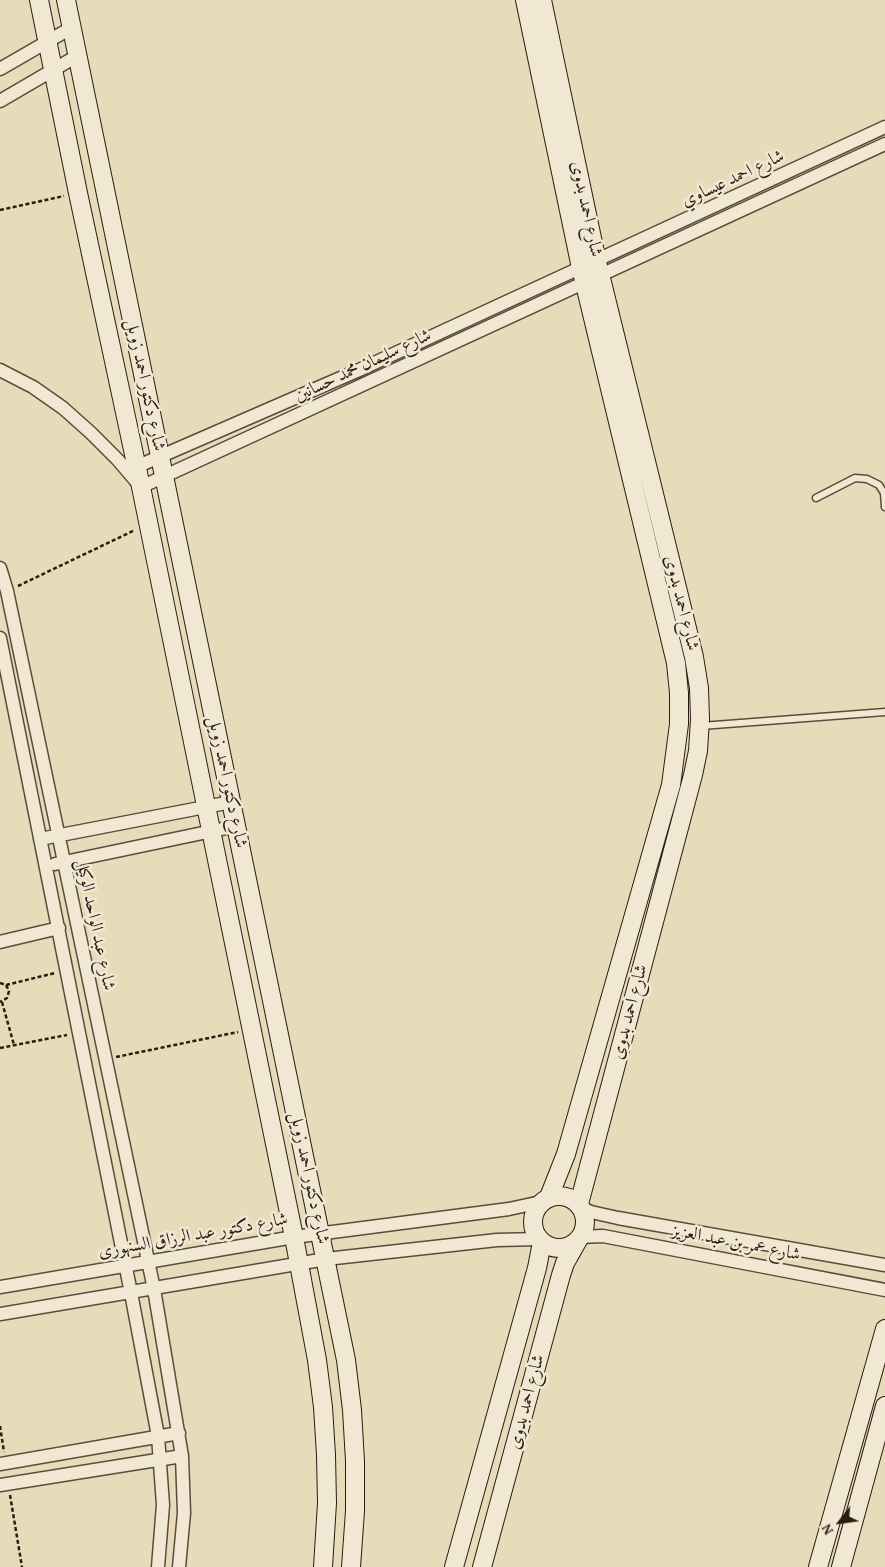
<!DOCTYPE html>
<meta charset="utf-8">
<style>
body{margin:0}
#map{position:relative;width:885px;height:1567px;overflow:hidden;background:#e8dbba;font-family:"Gentium Book Plus",serif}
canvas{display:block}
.north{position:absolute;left:815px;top:1497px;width:50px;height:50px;-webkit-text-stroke:4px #f0e8d2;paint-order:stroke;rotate:240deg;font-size:14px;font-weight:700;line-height:20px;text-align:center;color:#2c1b12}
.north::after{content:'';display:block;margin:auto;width:18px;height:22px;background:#2c1b12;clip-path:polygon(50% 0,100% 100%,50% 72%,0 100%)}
</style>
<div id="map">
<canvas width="885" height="1567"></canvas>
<div class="north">N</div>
</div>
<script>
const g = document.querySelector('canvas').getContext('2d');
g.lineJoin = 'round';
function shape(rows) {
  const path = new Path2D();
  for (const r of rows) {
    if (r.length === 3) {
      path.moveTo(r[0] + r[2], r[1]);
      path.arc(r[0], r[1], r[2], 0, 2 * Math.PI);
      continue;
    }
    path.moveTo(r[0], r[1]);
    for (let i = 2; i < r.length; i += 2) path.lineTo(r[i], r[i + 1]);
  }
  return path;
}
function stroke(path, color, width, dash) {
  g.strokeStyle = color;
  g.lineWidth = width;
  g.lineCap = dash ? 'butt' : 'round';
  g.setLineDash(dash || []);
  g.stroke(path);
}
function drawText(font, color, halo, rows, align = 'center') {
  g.font = font + ' "Gentium Book Plus",Amiri,serif';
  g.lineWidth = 5;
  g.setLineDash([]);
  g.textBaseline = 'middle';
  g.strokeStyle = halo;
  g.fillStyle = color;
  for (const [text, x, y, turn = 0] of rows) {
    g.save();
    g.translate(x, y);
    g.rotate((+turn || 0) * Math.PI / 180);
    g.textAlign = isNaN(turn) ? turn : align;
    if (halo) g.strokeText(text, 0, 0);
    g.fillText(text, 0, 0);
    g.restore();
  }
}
const lane = shape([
 [816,498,855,478,867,479,879,485,884,493,885,507],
 [701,726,885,712]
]);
const street = shape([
 [0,69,71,28],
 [0,101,77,56],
 [0,370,33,387,63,408,91,433,118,460,141,487,885,144],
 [136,467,359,370,885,127],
 [0,568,7,591,154,1289,182,1456,184,1513,179,1567],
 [0,638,131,1293,158,1436,163,1505,158,1567],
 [40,839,231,802],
 [55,864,236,826],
 [0,942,59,928],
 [581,1208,591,1212,618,1218,885,1265],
 [580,1237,603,1236,885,1290],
 [0,1287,294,1237,509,1209,541,1202],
 [0,1314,326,1259,497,1240,540,1239],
 [0,1464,179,1433],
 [0,1485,182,1456]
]);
const secondary = shape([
 [39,0,78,193,141,487,294,1237,317,1360,323,1407,326,1455,327,1503,323,1567],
 [66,0,346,1360,352,1410,355,1461,355,1511,351,1567],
 [525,0,581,268,676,663,679,693,679,724,671,785,566,1154,549,1197],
 [542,0,597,262,694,657,699,688,700,719,698,751,693,775,579,1204],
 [559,1222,26],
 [454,1567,537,1268,542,1242],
 [482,1567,561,1275,565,1263,578,1240],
 [818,1567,885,1329],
 [841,1567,885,1406]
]);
stroke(lane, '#5b4b3c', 9);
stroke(street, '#5b4b3c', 15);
stroke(secondary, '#2c1b12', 20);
stroke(shape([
 [0,210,64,196],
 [18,586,135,530],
 [0,983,6,985,9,991,7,998,0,1002],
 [6,985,55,973],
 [2,1002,14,1045],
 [0,1048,67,1035],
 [116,1057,238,1032],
 [0,1426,4,1452],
 [10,1495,22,1567]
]), '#2c1b12', 2.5, [4, 2.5]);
stroke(lane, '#f0e8d2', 6);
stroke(street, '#f0e8d2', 12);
stroke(secondary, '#f0e8d2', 18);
drawText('18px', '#2c1b12', '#f0e8d2', [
 ["شارع احمد عيساوي",733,179,-25],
 ["شارع احمد بدوى",586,209,78],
 ["شارع سليمان محمد حسانين",363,366,-25],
 ["شارع دكتور احمد زويل",145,385,78],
 ["شارع احمد بدوى",681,603,76],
 ["شارع دكتور احمد زويل",227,782,78],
 ["شارع عبد الواحد الوكيل",95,925,78],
 ["شارع احمد بدوى",630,1012,-75],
 ["شارع دكتور احمد زويل",309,1178,78],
 ["شارع دكتور عبد الرزاق السنهورى",193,1236,-10],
 ["شارع عمر بن عبد العزيز",736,1243,11],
 ["شارع احمد بدوى",527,1402,-75]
]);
</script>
